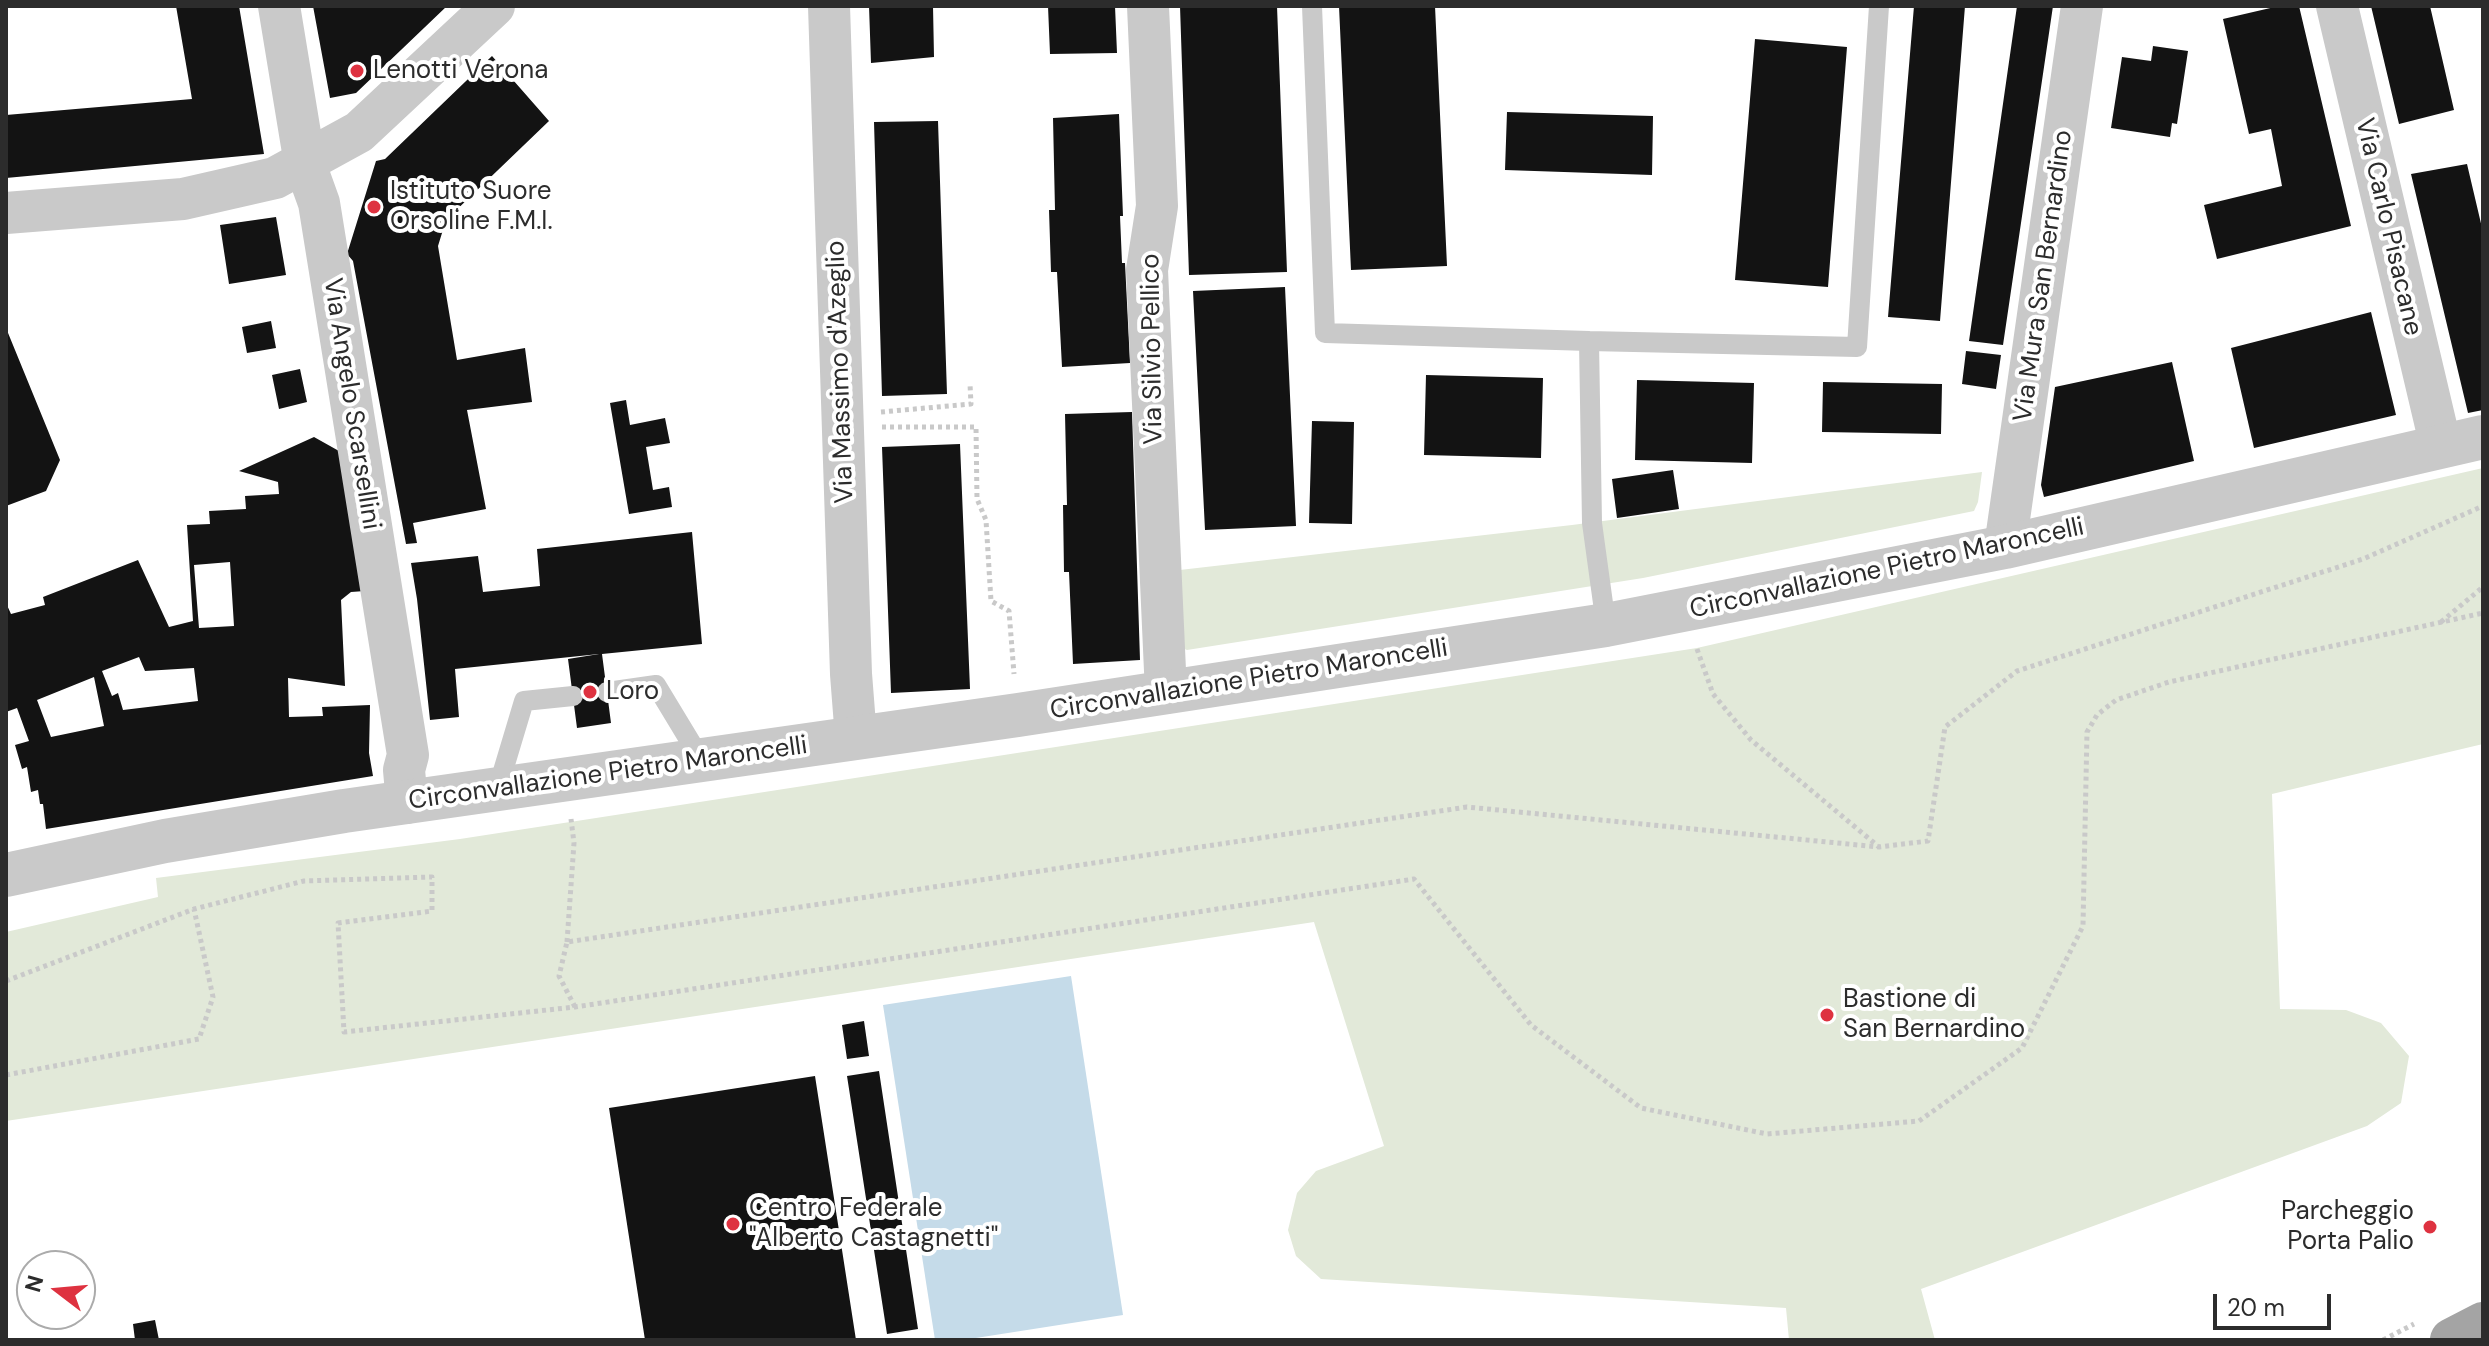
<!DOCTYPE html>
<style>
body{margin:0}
#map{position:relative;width:2489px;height:1346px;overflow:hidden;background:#fff;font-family:"DM Sans",sans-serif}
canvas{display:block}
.frame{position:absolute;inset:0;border:8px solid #2c2c2c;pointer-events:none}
.north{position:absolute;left:16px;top:1250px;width:80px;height:80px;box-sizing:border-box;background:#fff;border:2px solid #ababab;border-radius:50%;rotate:286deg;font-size:22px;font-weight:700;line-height:32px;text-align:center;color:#2c2c2c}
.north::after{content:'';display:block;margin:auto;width:28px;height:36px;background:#de3240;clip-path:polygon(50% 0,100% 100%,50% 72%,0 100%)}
.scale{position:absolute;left:2213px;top:1294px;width:118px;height:36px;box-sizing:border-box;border:4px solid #2c2c2c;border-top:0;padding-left:10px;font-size:24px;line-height:28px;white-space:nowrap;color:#2c2c2c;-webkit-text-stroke:6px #fff;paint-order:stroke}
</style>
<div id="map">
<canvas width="2489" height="1346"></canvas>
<div class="frame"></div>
<div class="north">N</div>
<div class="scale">20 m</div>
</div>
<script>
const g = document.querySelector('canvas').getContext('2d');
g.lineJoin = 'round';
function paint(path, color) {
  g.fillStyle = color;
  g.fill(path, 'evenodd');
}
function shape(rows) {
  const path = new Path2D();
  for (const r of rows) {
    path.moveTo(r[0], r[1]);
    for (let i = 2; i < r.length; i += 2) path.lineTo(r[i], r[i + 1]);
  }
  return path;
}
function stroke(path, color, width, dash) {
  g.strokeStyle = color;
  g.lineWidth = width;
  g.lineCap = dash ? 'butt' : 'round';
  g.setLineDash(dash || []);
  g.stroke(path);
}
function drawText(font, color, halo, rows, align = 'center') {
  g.font = font + ' "DM Sans",sans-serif';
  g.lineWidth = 8;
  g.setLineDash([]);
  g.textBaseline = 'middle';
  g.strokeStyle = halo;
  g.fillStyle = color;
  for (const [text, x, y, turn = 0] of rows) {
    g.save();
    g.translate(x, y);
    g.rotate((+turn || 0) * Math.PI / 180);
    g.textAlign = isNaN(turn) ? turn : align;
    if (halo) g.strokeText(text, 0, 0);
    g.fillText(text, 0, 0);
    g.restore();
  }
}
paint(shape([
 [2483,468,2483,744,2272,794,2280,1009,2346,1010,2381,1023,2409,1056,2401,1103,2367,1126,1921,1289,1935,1340,1789,1340,1786,1308,1321,1279,1296,1256,1288,1230,1297,1193,1316,1171,1384,1146,1314,922,6,1121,6,932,158,897,156,878,460,839,1697,648],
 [1982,472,1978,502,1974,511,1643,578,1187,650,1180,647,1171,571,1572,525]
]), '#e2e9d9');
paint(shape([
 [1071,976,1123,1315,963,1340,935,1340,883,1005]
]), '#c5dbe9');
paint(shape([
 [176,6,239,6,264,154,6,178,6,115,192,99],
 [313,6,447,6,356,93,330,98],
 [869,6,933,6,934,57,871,63],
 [1048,6,1115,6,1117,53,1050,54],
 [1180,6,1277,6,1287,272,1189,275],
 [1339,6,1435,6,1447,266,1351,270],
 [1914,6,1965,6,1940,321,1888,317],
 [2017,6,2053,6,2003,345,1969,341],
 [2279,6,2299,6,2351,226,2217,259,2204,205,2282,186,2271,129,2249,134,2223,19],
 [2371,6,2430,6,2454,110,2399,124],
 [1755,39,1847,47,1828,287,1735,280],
 [2153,46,2188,51,2177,124,2172,123,2170,137,2111,128,2122,57,2151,61],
 [492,56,549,121,446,220,438,246,457,360,525,348,532,402,467,410,486,509,413,523,417,543,406,544,353,261,347,254,376,161,385,159],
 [1507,112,1653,116,1652,175,1505,170],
 [1119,114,1123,216,1120,216,1122,263,1125,263,1130,363,1062,367,1057,272,1051,272,1049,210,1055,210,1053,118],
 [938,121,947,394,882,396,874,122],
 [2467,164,2483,232,2483,410,2468,413,2411,174],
 [276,217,286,275,229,284,220,225],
 [1285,287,1296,526,1205,530,1193,291],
 [2371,312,2396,415,2254,448,2231,348],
 [271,321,276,348,247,353,242,327],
 [6,328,60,460,46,491,6,506],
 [1966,351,2001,355,1996,389,1962,384],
 [2172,362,2194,461,2044,497,2041,485,2055,387],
 [300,369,307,402,279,409,272,375],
 [1426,375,1543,378,1541,458,1424,455],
 [1637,380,1754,383,1752,463,1635,460],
 [1823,382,1942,384,1941,434,1822,432],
 [626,400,630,425,665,418,670,443,646,447,653,490,669,487,672,507,629,514,610,403],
 [1132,412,1140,660,1073,664,1069,572,1064,572,1063,505,1067,505,1065,414],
 [1312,421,1354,422,1352,524,1309,523],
 [314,437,355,460,365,591,351,592,341,600,345,686,288,678,289,717,323,716,322,707,370,705,369,753,373,776,46,829,43,804,40,804,38,790,31,792,27,767,22,769,15,745,29,741,17,708,6,712,6,603,11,614,45,605,43,597,138,560,169,627,193,621,187,525,210,524,209,511,246,509,245,496,279,494,278,482,239,471],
 [230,562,234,626,199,628,194,565],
 [139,657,145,671,194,668,198,701,123,710,118,693,112,696,102,671],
 [94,677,104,726,51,737,37,700],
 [960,444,970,689,891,693,882,447],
 [1673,470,1679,509,1617,518,1612,479],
 [692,532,702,644,602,654,611,723,577,728,568,659,599,654,455,669,459,717,430,720,417,599,411,563,478,556,483,592,540,586,537,549],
 [864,1021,869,1056,847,1059,842,1025],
 [879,1071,918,1329,887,1334,847,1076],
 [815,1076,856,1340,645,1340,609,1108],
 [155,1320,159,1340,135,1340,133,1324]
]), '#131313');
stroke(shape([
 [881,412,971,404,970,384],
 [882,427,976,427,977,499,986,520,991,601,1009,611,1014,674],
 [2441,622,2483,587],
 [1697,649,1713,694,1751,740,1879,847],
 [567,942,574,843,571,819],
 [6,981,194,909,304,881,432,877,432,911,338,923,344,1032,575,1007,1414,879,1531,1025,1641,1108,1767,1134,1919,1121,2022,1048,2083,926,2087,732,2097,715,2116,700,2169,682,2483,613],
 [575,1007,559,976,567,942,1467,807,1879,847,1928,841,1945,727,2017,671,2363,559,2483,506],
 [6,1075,199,1039,213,997,194,909],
 [2383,1340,2414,1324]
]), '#c9c9c9', 5, [4, 4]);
stroke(shape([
 [1312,6,1325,333,1589,341],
 [1606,625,1592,523,1589,341,1857,347,1879,6],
 [607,692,656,685,702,761],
 [497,791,524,701,573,696]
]), '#c9c9c9', 20);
stroke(shape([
 [279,6,305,164,319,203,408,755,404,770,407,803],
 [829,6,851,674,856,738],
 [1148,6,1157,206,1147,270,1166,693],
 [2337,6,2441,447],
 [6,213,183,199,275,178,359,132,494,6],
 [2005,547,2082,6]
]), '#c9c9c9', 42);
stroke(shape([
 [6,875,165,841,344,811,1018,715,1606,625,2005,547,2483,437]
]), '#c9c9c9', 44);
stroke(shape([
 [2452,1340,2483,1324]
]), '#a4a4a4', 44);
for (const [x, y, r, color] of [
 [357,71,8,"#de3240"],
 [374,207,8,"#de3240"],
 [590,692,8,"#de3240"],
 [1827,1015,8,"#de3240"],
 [733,1224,8,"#de3240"],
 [2430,1227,8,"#de3240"]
]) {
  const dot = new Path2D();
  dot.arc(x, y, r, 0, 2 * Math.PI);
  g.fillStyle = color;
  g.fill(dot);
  stroke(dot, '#fff', 3);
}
drawText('26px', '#2c2c2c', '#fff', [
 ["Lenotti Verona",373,71],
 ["Istituto Suore",390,192],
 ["Orsoline F.M.I.",390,222],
 ["Loro",606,692],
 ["Bastione di",1843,1000],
 ["San Bernardino",1843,1030],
 ["Centro Federale",749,1209],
 ["\"Alberto Castagnetti\"",749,1239],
 ["Parcheggio",2414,1212,"right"],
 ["Porta Palio",2414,1242,"right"]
], 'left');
drawText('26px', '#2c2c2c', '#fff', [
 ["Via Carlo Pisacane",2388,227,77],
 ["Via Mura San Bernardino",2044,276,-82],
 ["Via Silvio Pellico",1153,349,-91],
 ["Via Massimo d'Azeglio",841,372,-92],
 ["Via Angelo Scarsellini",351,404,81],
 ["Circonvallazione Pietro Maroncelli",1887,569,-12],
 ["Circonvallazione Pietro Maroncelli",1249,680,-9],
 ["Circonvallazione Pietro Maroncelli",608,774,-8]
]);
</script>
